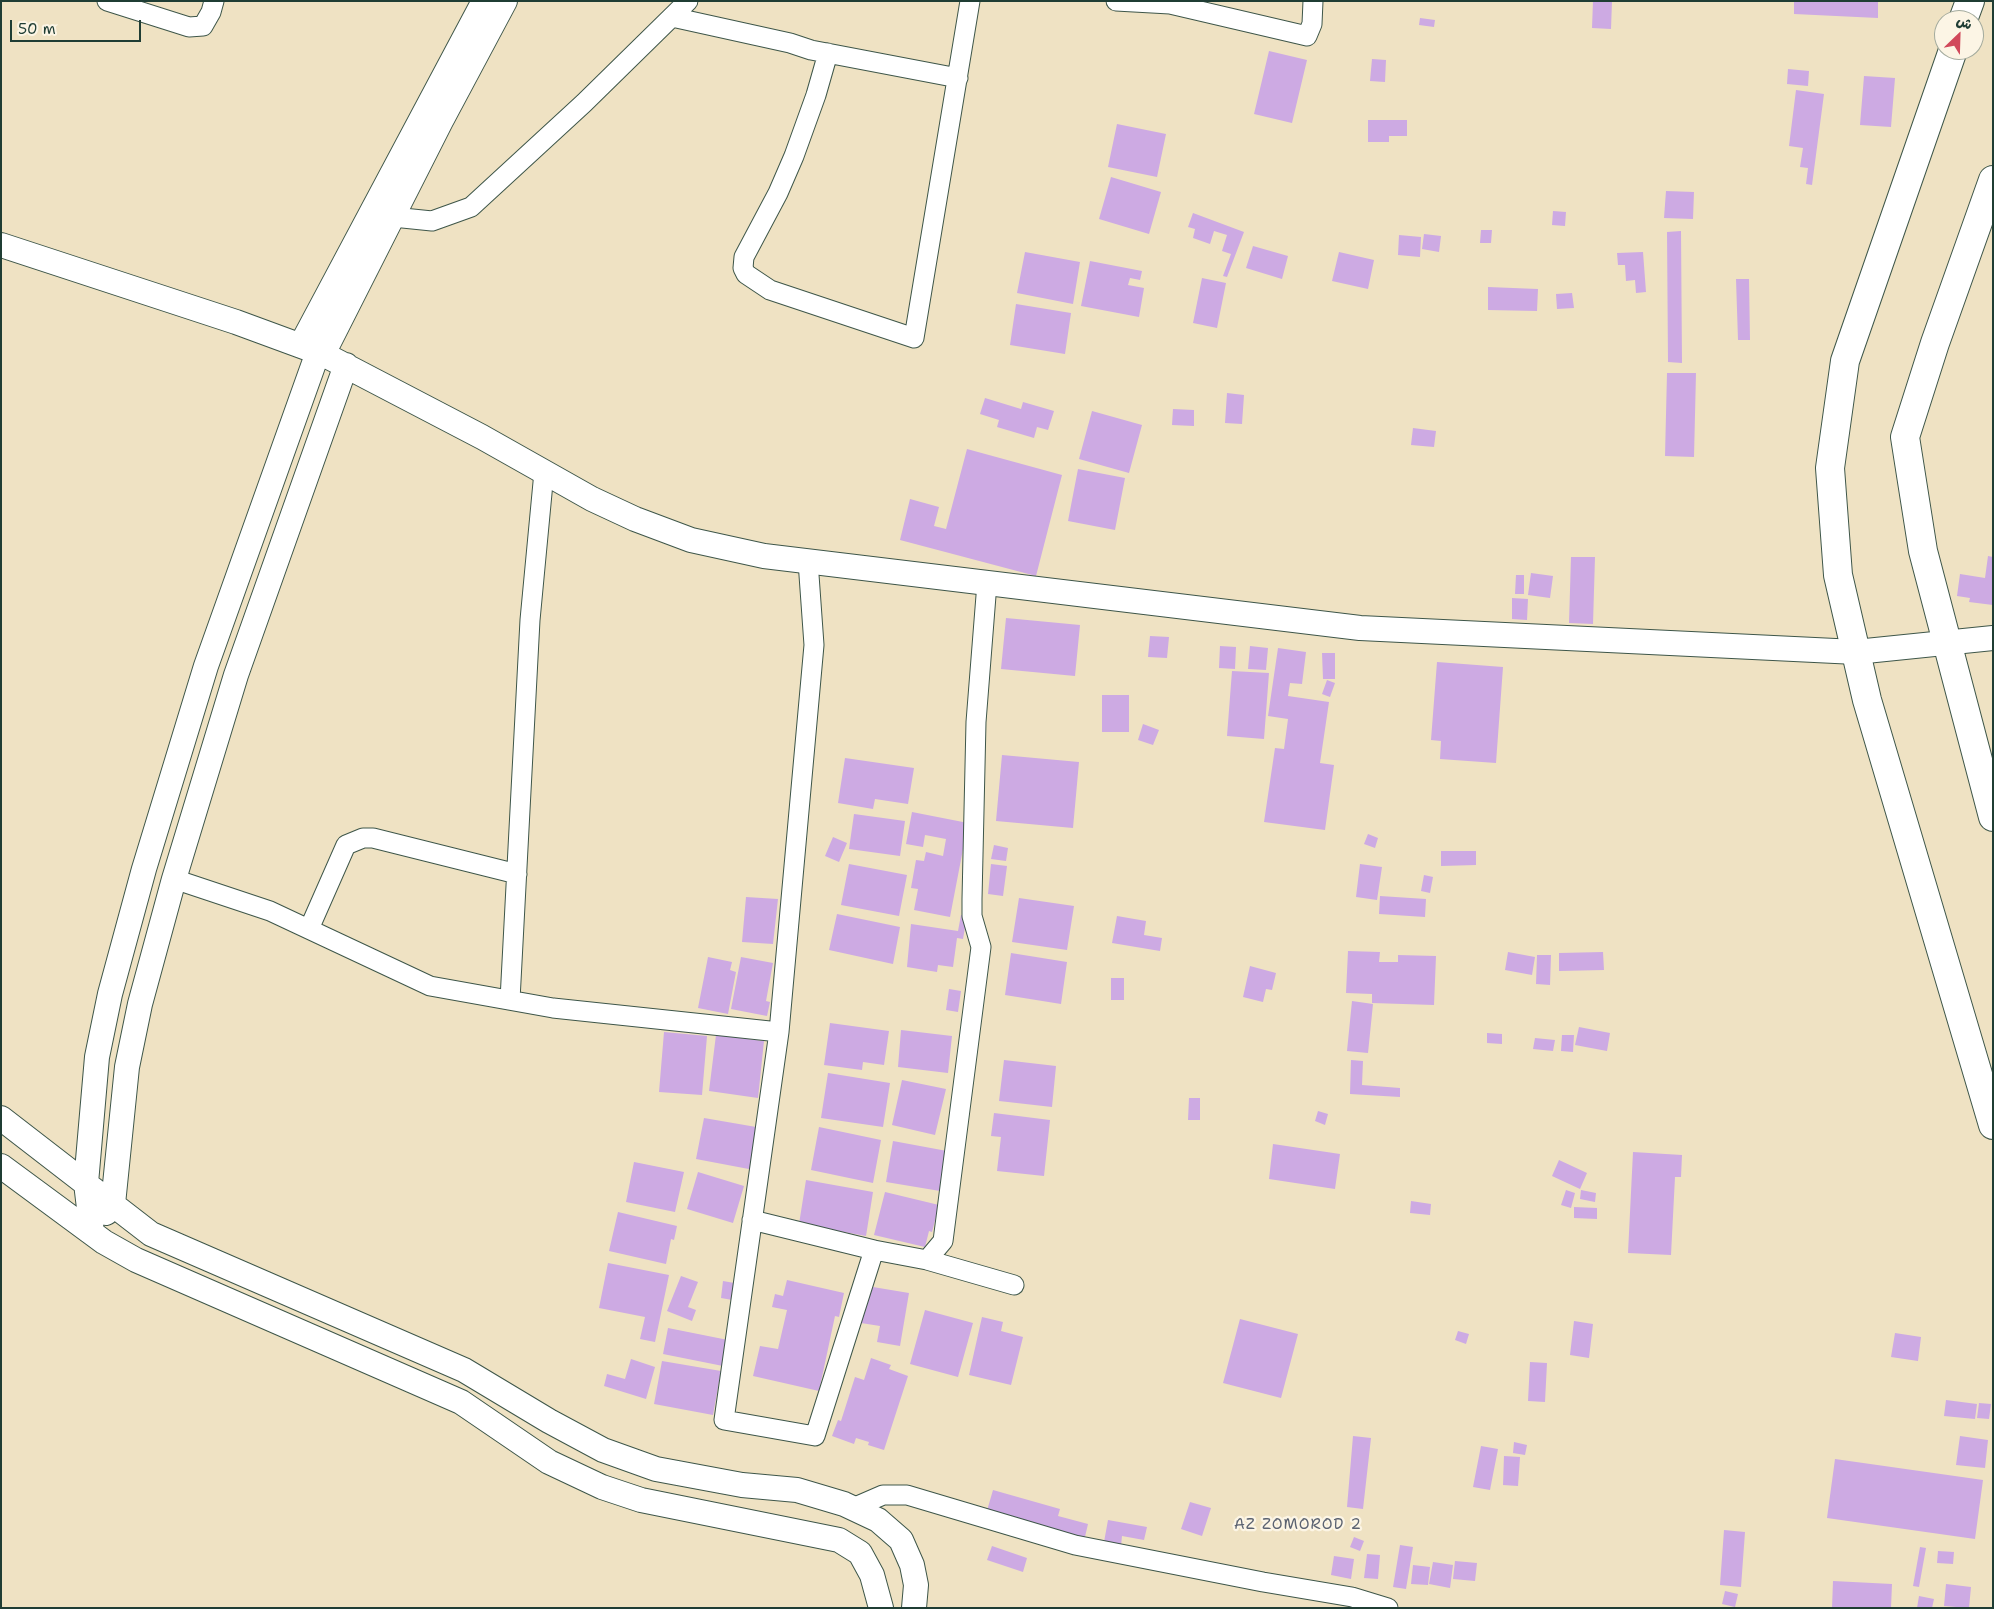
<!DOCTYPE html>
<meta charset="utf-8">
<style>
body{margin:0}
#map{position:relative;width:1994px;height:1609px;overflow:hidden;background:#efe2c3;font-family:"Shantell Sans","Playpen Sans Arabic",sans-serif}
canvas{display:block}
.frame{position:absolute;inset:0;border:2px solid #1f3d34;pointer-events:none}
.north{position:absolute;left:1934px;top:10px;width:50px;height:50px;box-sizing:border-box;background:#fcf5e5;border:1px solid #a4ab9e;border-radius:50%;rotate:24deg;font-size:14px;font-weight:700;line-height:20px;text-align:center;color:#1f3d34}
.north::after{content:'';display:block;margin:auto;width:18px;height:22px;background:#d1495b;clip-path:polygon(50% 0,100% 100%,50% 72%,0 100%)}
.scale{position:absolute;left:10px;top:20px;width:131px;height:22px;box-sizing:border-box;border:2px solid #1f3d34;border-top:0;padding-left:6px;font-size:15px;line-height:18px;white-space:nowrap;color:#1f3d34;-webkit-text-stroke:4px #fcf5e5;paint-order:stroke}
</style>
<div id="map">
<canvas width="1994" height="1609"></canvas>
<div class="frame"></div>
<div class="north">ش</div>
<div class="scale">50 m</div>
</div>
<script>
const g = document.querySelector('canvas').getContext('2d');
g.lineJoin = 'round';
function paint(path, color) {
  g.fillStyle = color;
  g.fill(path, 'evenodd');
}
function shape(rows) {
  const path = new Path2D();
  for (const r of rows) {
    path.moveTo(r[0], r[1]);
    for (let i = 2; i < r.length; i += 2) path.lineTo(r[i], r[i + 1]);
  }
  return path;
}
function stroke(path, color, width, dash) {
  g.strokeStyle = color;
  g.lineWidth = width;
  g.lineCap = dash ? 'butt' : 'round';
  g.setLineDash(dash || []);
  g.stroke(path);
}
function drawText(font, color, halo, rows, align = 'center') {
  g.font = font + ' "Shantell Sans",sans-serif';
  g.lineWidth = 4.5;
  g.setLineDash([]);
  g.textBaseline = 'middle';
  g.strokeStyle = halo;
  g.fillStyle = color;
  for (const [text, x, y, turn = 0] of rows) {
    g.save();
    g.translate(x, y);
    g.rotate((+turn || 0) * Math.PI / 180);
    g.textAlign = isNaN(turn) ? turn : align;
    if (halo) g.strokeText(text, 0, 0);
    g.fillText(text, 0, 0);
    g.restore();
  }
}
paint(shape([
 [1593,1,1612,1,1611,29,1592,28],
 [1794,1,1878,1,1878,18,1794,14],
 [1420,18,1435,20,1434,27,1419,25],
 [1269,51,1307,60,1292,123,1254,114],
 [1372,59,1386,60,1385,82,1370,81],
 [1788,69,1809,71,1808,86,1787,84],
 [1864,76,1895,78,1891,127,1860,125],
 [1796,90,1824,94,1812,185,1806,184,1808,168,1800,167,1803,148,1789,146],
 [1368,120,1407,120,1407,136,1389,136,1389,142,1368,142],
 [1117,124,1166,134,1157,177,1108,167],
 [1111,177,1161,192,1149,234,1099,219],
 [1666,191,1694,192,1693,219,1664,218],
 [1553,211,1566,212,1565,226,1552,225],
 [1193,213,1244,232,1227,277,1223,276,1231,254,1222,251,1227,235,1214,231,1210,244,1193,238,1195,229,1188,227],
 [1481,230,1492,230,1491,243,1480,243],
 [1681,231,1682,363,1668,362,1667,232],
 [1424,234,1441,236,1439,252,1422,249],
 [1399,235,1421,237,1420,257,1398,255],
 [1253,246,1288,256,1282,279,1246,268],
 [1025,252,1080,262,1073,304,1017,293],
 [1339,252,1374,260,1368,289,1332,281],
 [1643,252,1646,292,1636,293,1635,280,1626,281,1625,265,1618,265,1617,253],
 [1090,261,1142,271,1140,280,1130,278,1128,285,1144,288,1139,317,1081,306],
 [1202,278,1226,283,1217,328,1193,323],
 [1736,279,1749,279,1750,340,1738,340],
 [1488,287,1538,289,1537,311,1488,310],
 [1572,293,1574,308,1557,309,1556,294],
 [1016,304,1071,313,1065,354,1010,345],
 [1667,373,1696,373,1694,457,1665,456],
 [1227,393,1244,395,1242,424,1225,423],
 [985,398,1021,409,1023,402,1054,411,1048,430,1037,427,1034,438,997,427,999,420,980,414],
 [1173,409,1194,410,1194,426,1172,425],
 [1092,411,1142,425,1129,473,1079,459],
 [1413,428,1436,431,1434,447,1411,445],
 [967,449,1062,475,1036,576,900,540,910,499,939,507,934,526,946,529],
 [1078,469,1125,478,1115,530,1068,521],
 [1988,556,1993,557,1993,605,1969,602,1970,598,1957,596,1960,574,1985,578],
 [1571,557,1595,557,1593,624,1569,623],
 [1531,573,1553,576,1550,598,1528,595],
 [1516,575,1524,575,1524,594,1515,594],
 [1512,598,1528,599,1527,620,1512,619],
 [1006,618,1080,625,1075,676,1001,669],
 [1150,636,1169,637,1167,658,1148,657],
 [1220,646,1236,647,1235,669,1219,668],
 [1250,646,1268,648,1266,670,1248,669],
 [1278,648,1306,652,1302,684,1290,683,1288,696,1329,702,1320,763,1334,765,1325,830,1264,822,1275,748,1284,749,1288,719,1268,716],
 [1322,653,1335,653,1335,679,1323,679],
 [1437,662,1503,667,1496,763,1440,759,1441,741,1431,740],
 [1232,671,1269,673,1264,739,1227,736],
 [1327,680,1335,683,1330,697,1322,694],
 [1102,695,1129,695,1129,732,1102,732],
 [1143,724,1159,730,1153,745,1138,740],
 [1002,755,1079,762,1073,828,996,821],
 [845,758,914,768,908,804,875,799,873,809,838,803],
 [912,812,968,823,950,917,914,910,918,889,911,888,916,860,924,861,926,852,943,856,946,839,925,835,923,847,906,844],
 [854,814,905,821,900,856,849,849],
 [1368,834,1378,838,1375,848,1364,844],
 [833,837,847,843,839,862,825,856],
 [994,845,1008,848,1006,861,991,859],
 [1441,851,1476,851,1476,865,1441,866],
 [849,864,907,875,899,916,841,905],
 [991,864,1007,866,1003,896,988,894],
 [1360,864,1382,867,1377,900,1356,897],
 [1424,875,1433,877,1430,893,1421,891],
 [1380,896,1426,899,1425,917,1379,914],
 [746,897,778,899,773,944,742,942],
 [1019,898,1074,906,1067,950,1012,942],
 [837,914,900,927,893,964,829,950],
 [961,915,967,916,963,939,957,938,953,967,938,965,937,972,907,967,911,924,958,931],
 [1117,916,1146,921,1144,935,1162,938,1160,951,1112,943],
 [1348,951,1380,952,1379,962,1398,962,1398,955,1436,956,1434,1005,1372,1003,1372,994,1346,993],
 [1508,952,1535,957,1532,975,1505,970],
 [1603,952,1604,970,1559,971,1559,953],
 [1011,953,1067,962,1061,1004,1005,995],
 [1537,955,1551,955,1550,985,1536,984],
 [708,957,732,962,730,970,736,972,728,1014,698,1008],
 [741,957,773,963,766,1001,770,1002,767,1016,731,1009],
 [1250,966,1276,973,1272,990,1266,989,1263,1002,1243,997],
 [1111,978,1124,978,1124,1000,1111,1000],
 [949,989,961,991,958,1012,946,1010],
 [1352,1001,1373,1004,1368,1053,1347,1051],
 [830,1023,889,1031,884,1065,863,1062,862,1070,824,1065],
 [1579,1027,1610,1033,1607,1051,1575,1045],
 [901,1030,952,1036,948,1073,898,1067],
 [664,1032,707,1036,702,1095,659,1092],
 [1487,1033,1502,1034,1502,1044,1487,1043],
 [716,1035,764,1041,758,1098,709,1091],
 [1562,1035,1574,1035,1573,1052,1561,1051],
 [1535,1038,1555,1040,1553,1051,1533,1049],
 [1004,1060,1056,1066,1052,1107,999,1101],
 [1351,1060,1363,1061,1362,1085,1400,1088,1400,1097,1350,1094],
 [828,1073,890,1083,883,1127,821,1118],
 [902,1080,946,1089,935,1135,892,1125],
 [1189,1098,1200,1098,1200,1120,1188,1120],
 [1318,1111,1328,1114,1325,1125,1315,1121],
 [994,1113,1050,1120,1044,1176,997,1171,1001,1137,991,1136],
 [704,1118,762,1128,754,1170,696,1159],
 [819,1127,881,1140,873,1183,811,1170],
 [893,1141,947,1151,940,1191,886,1182],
 [1273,1144,1340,1154,1335,1189,1269,1179],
 [1633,1152,1682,1155,1681,1177,1675,1177,1671,1255,1628,1253],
 [1559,1160,1587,1173,1580,1189,1552,1176],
 [634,1162,684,1172,675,1212,626,1202],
 [698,1172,744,1186,733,1223,687,1209],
 [806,1180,873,1192,866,1236,799,1224],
 [1566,1190,1575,1193,1571,1208,1561,1205],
 [1581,1190,1596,1193,1595,1202,1580,1199],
 [885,1192,939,1205,932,1232,929,1231,925,1247,874,1235],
 [1411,1201,1431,1204,1430,1215,1410,1213],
 [1574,1207,1597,1208,1597,1219,1574,1218],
 [618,1212,677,1226,674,1240,671,1239,666,1264,609,1251],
 [608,1263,669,1275,655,1342,640,1339,645,1317,599,1308],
 [681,1276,698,1282,688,1307,696,1310,692,1321,667,1311],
 [787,1280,844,1293,839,1317,835,1316,819,1391,753,1376,760,1346,778,1349,787,1310,772,1307,775,1294,783,1296],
 [723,1281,740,1284,738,1301,721,1298],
 [867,1286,909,1293,900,1346,877,1342,880,1326,861,1323],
 [925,1310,973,1323,958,1377,910,1364],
 [982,1317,1003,1322,1001,1331,1023,1337,1011,1385,969,1375],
 [1240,1319,1298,1334,1281,1398,1223,1383],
 [1574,1321,1593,1324,1589,1358,1570,1355],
 [668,1328,728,1340,723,1366,663,1354],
 [1458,1331,1469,1334,1466,1344,1455,1340],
 [1895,1333,1921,1337,1918,1361,1891,1357],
 [871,1358,891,1365,889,1369,908,1376,884,1450,868,1445,869,1442,856,1438,854,1444,832,1436,838,1420,841,1421,855,1377,864,1380],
 [631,1359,655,1367,646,1399,604,1386,607,1374,625,1379],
 [662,1361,721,1371,713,1415,654,1404],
 [1530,1362,1547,1363,1545,1402,1528,1401],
 [1946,1400,1977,1404,1975,1419,1944,1416],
 [1979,1403,1991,1404,1989,1419,1977,1418],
 [1353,1436,1371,1438,1363,1509,1347,1507],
 [1960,1436,1988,1440,1985,1468,1956,1465],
 [1514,1442,1527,1445,1525,1455,1513,1453],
 [1481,1446,1498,1449,1490,1490,1473,1487],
 [1504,1456,1520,1457,1518,1486,1503,1485],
 [1835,1459,1983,1480,1975,1539,1827,1518],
 [993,1490,1060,1509,1058,1516,1088,1524,1084,1541,986,1514],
 [1190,1502,1211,1508,1202,1536,1181,1529],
 [1108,1520,1147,1527,1144,1540,1122,1536,1121,1546,1104,1542],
 [1724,1530,1745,1532,1741,1587,1720,1585],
 [1354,1537,1364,1541,1360,1551,1350,1547],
 [1400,1545,1413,1547,1406,1589,1393,1587],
 [992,1546,1027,1558,1023,1572,987,1560],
 [1920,1547,1926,1548,1919,1587,1913,1586],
 [1938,1551,1954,1552,1953,1564,1937,1563],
 [1367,1554,1380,1555,1378,1579,1364,1578],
 [1334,1556,1354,1559,1351,1579,1331,1575],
 [1455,1561,1477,1563,1475,1581,1453,1579],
 [1433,1562,1453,1565,1450,1588,1429,1584],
 [1413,1565,1430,1567,1428,1585,1411,1584],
 [1833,1581,1892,1584,1891,1608,1832,1608],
 [1946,1584,1971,1587,1969,1608,1944,1606],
 [1725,1591,1738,1594,1735,1607,1722,1604],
 [1919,1596,1934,1599,1932,1608,1917,1608]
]), '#cdaae3');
const minor = shape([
 [107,1,189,27,203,26,211,12,214,1],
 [1116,1,1170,4,1307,36,1312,24,1313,1],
 [672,17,790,43,811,50,958,78],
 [828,53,816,95,794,156,778,193,744,257,743,268,746,274,770,290,914,338,970,1],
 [393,217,432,221,471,207,584,103,688,1],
 [174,879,270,911,430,986,553,1008,779,1032,724,1420,815,1436,874,1250,927,1260,943,1241,981,947,972,916,972,899,976,722,987,583],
 [309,929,346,845,363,838,373,838,517,874],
 [510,1000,530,620,544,472],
 [779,1032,814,645,808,561],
 [752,1220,874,1250],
 [927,1260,1014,1285],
 [853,1508,883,1495,907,1495,1075,1545,1263,1582,1352,1597,1388,1608]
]);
const tertiary = shape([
 [1,245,236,322,323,354,482,437,592,499,635,519,691,540,764,556,1360,628,1856,652,1993,638],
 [301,345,484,1],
 [323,354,441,121,505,1],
 [1,1118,151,1234,464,1370,549,1421,603,1450,656,1469,742,1485,797,1490,844,1504,878,1520,901,1540,912,1565,916,1585,914,1608],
 [1,1166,104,1242,136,1260,461,1402,549,1462,602,1487,641,1500,839,1540,860,1553,872,1575,881,1608],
 [106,1213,113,1204,127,1067,140,1004,174,879,236,675,346,365],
 [92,1233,86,1183,97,1057,110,994,144,869,206,666,318,352]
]);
const primary = shape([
 [1963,20,1970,1],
 [1953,50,1845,361,1830,468,1838,575,1867,700,1993,1125],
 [1993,180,1935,343,1905,437,1923,551,1993,817]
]);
stroke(minor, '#3e5649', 21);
stroke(tertiary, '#3e5649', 26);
stroke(primary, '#3e5649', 30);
stroke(minor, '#fff', 19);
stroke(tertiary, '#fff', 24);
stroke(primary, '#fff', 28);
g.letterSpacing = '1px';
drawText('15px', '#5c6371', '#fcf5e5', [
 ["AZ ZOMOROD 2",1298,1525]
]);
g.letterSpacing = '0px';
</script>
